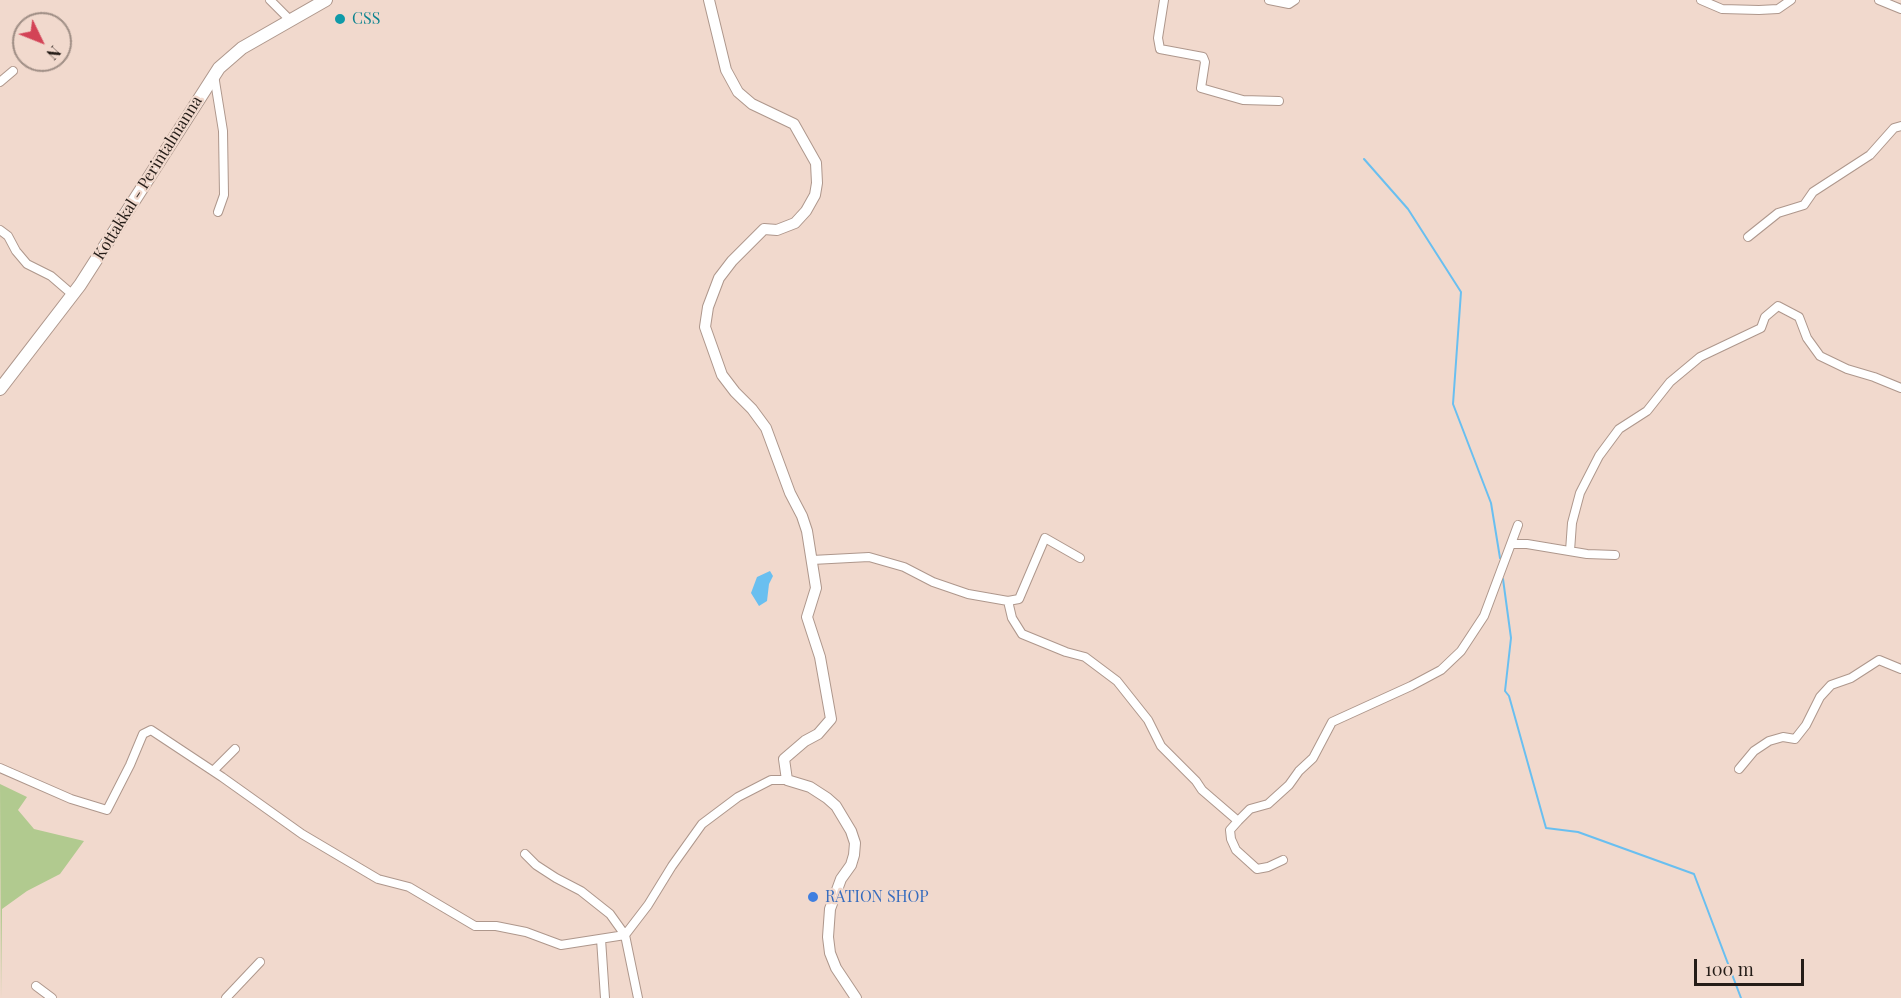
<!DOCTYPE html>
<style>
body{margin:0}
#map{position:relative;width:1901px;height:998px;overflow:hidden;background:#f1d9cd;font-family:"Playfair Display",serif}
canvas{display:block}
.north{position:absolute;left:12px;top:12px;width:60px;height:60px;box-sizing:border-box;background:#f1d9cd;border:2px solid #9f8e85;border-radius:50%;rotate:133deg;font-size:16px;font-weight:700;line-height:24px;text-align:center;color:#251d18}
.north::after{content:'';display:block;margin:auto;width:21px;height:27px;background:#d34356;clip-path:polygon(50% 0,100% 100%,50% 72%,0 100%)}
.scale{position:absolute;left:1694px;top:959px;width:110px;height:27px;box-sizing:border-box;border:3px solid #251d18;border-top:0;padding-left:8px;font-size:18px;line-height:21px;white-space:nowrap;color:#251d18;-webkit-text-stroke:4px #f1d9cd;paint-order:stroke}
</style>
<div id="map">
<canvas width="1901" height="998"></canvas>
<div class="north">N</div>
<div class="scale">100 m</div>
</div>
<script>
const g = document.querySelector('canvas').getContext('2d');
g.lineJoin = 'round';
function paint(path, color) {
  g.fillStyle = color;
  g.fill(path, 'evenodd');
}
function shape(rows) {
  const path = new Path2D();
  for (const r of rows) {
    path.moveTo(r[0], r[1]);
    for (let i = 2; i < r.length; i += 2) path.lineTo(r[i], r[i + 1]);
  }
  return path;
}
function stroke(path, color, width, dash) {
  g.strokeStyle = color;
  g.lineWidth = width;
  g.lineCap = dash ? 'butt' : 'round';
  g.setLineDash(dash || []);
  g.stroke(path);
}
function drawText(font, color, halo, rows, align = 'center') {
  g.font = font + ' "Playfair Display",serif';
  g.lineWidth = 4.5;
  g.setLineDash([]);
  g.textBaseline = 'middle';
  g.strokeStyle = halo;
  g.fillStyle = color;
  for (const [text, x, y, turn = 0] of rows) {
    g.save();
    g.translate(x, y);
    g.rotate((+turn || 0) * Math.PI / 180);
    g.textAlign = isNaN(turn) ? turn : align;
    if (halo) g.strokeText(text, 0, 0);
    g.fillText(text, 0, 0);
    g.restore();
  }
}
paint(shape([
 [0,784,27,797,18,810,34,829,84,841,60,874,27,891,2,909,1,998]
]), '#b1ca8f');
paint(shape([
 [770,571,773,576,769,584,767,601,759,606,751,593,757,577]
]), '#69bff0');
stroke(shape([
 [1364,159,1408,209,1461,292,1453,404,1491,503,1500,558],
 [1503,579,1511,638,1505,691,1509,696,1546,828,1578,832,1694,874,1741,998]
]), '#69bff0', 2);
const minor = shape([
 [270,0,290,20],
 [1164,0,1158,38,1160,49,1203,57,1205,62,1201,88,1243,100,1279,101],
 [1269,0,1289,4,1295,0],
 [1701,0,1722,9,1759,10,1778,9,1791,0],
 [1879,0,1901,9],
 [214,75,223,131,224,195,218,212],
 [0,82,13,71],
 [0,230,8,236,16,251,27,264,51,276,73,295],
 [1748,237,1778,213,1804,205,1813,192,1870,155,1894,128,1901,126],
 [1511,544,1527,544,1587,554,1615,555],
 [1570,551,1572,523,1580,493,1599,456,1619,429,1647,411,1670,382,1700,357,1761,328,1765,317,1778,306,1799,317,1807,338,1820,356,1847,369,1874,377,1901,388],
 [812,560,869,557,904,567,933,582,968,594,1008,601,1012,618,1022,634,1066,652,1085,657,1117,681,1148,720,1161,746,1196,781,1202,790,1238,821,1250,809,1268,804,1289,785,1299,771,1313,758,1332,722,1411,686,1441,670,1461,651,1484,616,1518,525],
 [1008,601,1019,599,1045,538,1080,558],
 [0,768,71,799,107,810,130,765,143,734,151,730,222,777,302,834,378,879,409,887,475,926,496,926,526,932,561,945,625,935,610,914,581,891,556,878,536,865,525,854],
 [1739,769,1754,751,1769,741,1783,737,1795,739,1806,725,1820,697,1831,685,1851,678,1879,660,1901,669],
 [213,771,235,749],
 [1238,821,1230,830,1231,839,1236,850,1257,869,1268,867,1283,860],
 [601,939,605,998],
 [36,986,52,998],
 [226,998,260,962],
 [638,998,625,935,648,905,672,866,702,824,738,797,771,780,787,780]
]);
const tertiary = shape([
 [709,0,726,70,738,92,752,104,794,124,816,163,817,183,815,195,806,211,795,223,777,230,764,229,732,261,719,278,708,307,705,327,722,375,735,392,752,409,766,428,790,493,802,516,807,531,816,588,807,617,820,657,831,719,818,734,805,741,784,759,787,780,810,787,827,798,836,806,851,831,855,843,854,855,851,865,841,879,830,909,828,937,830,953,836,968,856,998]
]);
const secondary = shape([
 [0,389,80,285,219,68,242,48,326,0]
]);
stroke(minor, '#ae978c', 10);
stroke(tertiary, '#ae978c', 12);
stroke(secondary, '#ae978c', 14);
stroke(minor, '#fff', 8);
stroke(tertiary, '#fff', 10);
stroke(secondary, '#fff', 12);
for (const [x, y, r, color] of [
 [340,19,6,"#0f9aa8"],
 [813,897,6,"#3f7fe0"]
]) {
  const dot = new Path2D();
  dot.arc(x, y, r, 0, 2 * Math.PI);
  g.fillStyle = color;
  g.fill(dot);
  stroke(dot, '#f1d9cd', 2);
}
drawText('16px', '#0d838f', '#f1d9cd', [
 ["CSS",352,19]
], 'left');
drawText('16px', '#251d18', '#f1d9cd', [
 ["Kottakkal - Perintalmanna",148,178,-58]
]);
drawText('16px', '#366cbe', '#f1d9cd', [
 ["RATION SHOP",825,897]
], 'left');
</script>
